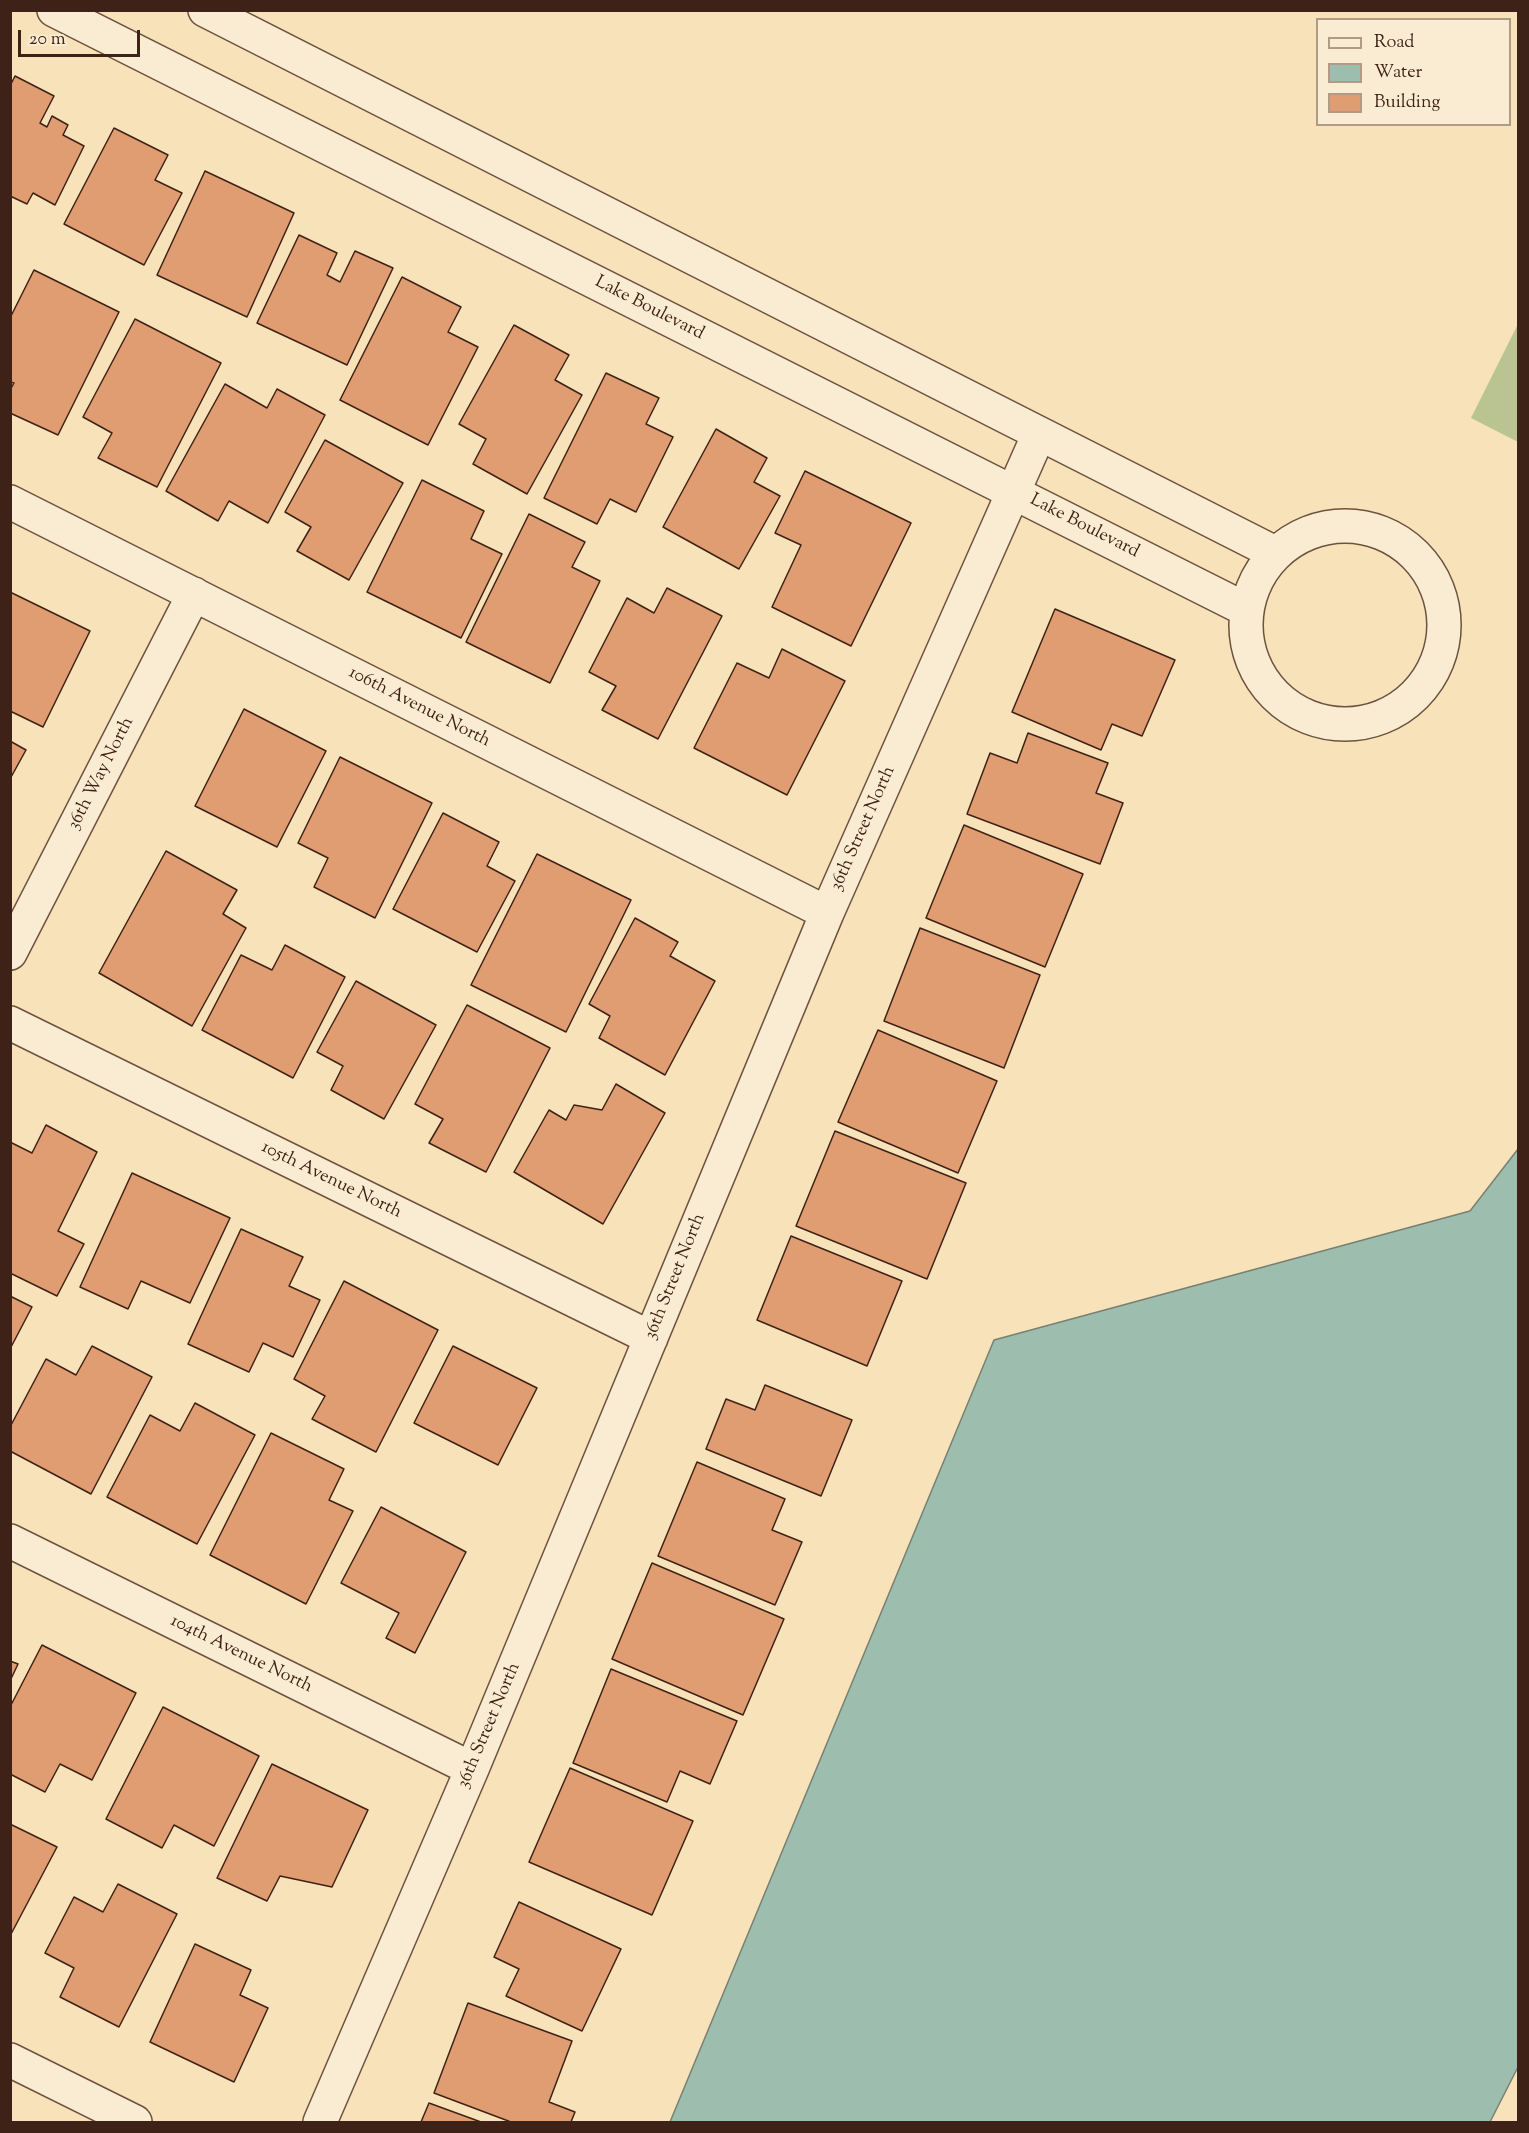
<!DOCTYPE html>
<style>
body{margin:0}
#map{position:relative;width:1529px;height:2133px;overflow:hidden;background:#f7e2b9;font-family:"Sorts Mill Goudy",serif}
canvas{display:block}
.frame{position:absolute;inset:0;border:12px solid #3f2217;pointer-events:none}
.legend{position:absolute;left:1316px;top:18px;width:195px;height:108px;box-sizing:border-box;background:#faecd2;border:2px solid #af9b87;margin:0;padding:8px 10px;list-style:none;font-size:18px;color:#3f2217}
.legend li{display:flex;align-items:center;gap:12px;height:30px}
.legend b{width:30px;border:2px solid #af9b87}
.scale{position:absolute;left:18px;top:30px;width:122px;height:27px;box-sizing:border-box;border:3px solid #3f2217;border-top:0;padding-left:8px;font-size:18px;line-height:21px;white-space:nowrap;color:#3f2217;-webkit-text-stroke:4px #faecd2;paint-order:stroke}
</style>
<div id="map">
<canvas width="1529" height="2133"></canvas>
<div class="frame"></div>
<ul class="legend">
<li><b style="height:8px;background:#faecd2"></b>Road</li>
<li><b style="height:16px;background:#9dbeae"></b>Water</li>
<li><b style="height:16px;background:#e09d71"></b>Building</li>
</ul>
<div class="scale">20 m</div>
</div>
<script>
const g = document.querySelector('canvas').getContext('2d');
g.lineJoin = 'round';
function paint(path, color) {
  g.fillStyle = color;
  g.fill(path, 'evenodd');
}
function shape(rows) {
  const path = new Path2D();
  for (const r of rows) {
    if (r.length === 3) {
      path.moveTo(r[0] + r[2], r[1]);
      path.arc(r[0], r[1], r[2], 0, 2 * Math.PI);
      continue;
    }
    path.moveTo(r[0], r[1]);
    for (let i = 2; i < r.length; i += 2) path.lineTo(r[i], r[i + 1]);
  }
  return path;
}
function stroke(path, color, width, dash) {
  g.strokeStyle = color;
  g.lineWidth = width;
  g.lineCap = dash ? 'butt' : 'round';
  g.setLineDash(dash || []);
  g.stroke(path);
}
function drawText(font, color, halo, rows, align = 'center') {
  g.font = font + ' "Sorts Mill Goudy",serif';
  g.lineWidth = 4.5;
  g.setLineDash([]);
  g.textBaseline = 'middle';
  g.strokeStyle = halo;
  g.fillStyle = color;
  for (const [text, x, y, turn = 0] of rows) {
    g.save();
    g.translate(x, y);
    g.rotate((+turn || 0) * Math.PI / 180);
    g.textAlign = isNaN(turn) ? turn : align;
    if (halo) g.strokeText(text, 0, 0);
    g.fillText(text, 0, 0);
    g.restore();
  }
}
paint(shape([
 [1518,324,1518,442,1471,418]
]), '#b9c492');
const water = shape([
 [1518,1149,1518,2067,1490,2122,670,2122,994,1340,1470,1211,1518,1149]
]);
paint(water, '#9dbeae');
stroke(water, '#778072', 1.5);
const building = shape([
 [15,76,54,96,40,123,47,127,52,116,68,125,63,135,84,146,55,205,33,193,27,204,10,196,10,86,15,76],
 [114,128,168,155,155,180,182,193,144,265,64,224,114,128],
 [205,171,294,213,247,317,157,275,205,171],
 [299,235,337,253,327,275,340,282,355,251,393,268,347,365,257,323,299,235],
 [34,270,119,312,58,435,10,413,10,390,14,383,10,382,10,318,34,270],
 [402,277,461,307,448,332,478,347,428,445,340,400,402,277],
 [135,319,221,363,157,487,98,458,112,433,83,417,135,319],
 [514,325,569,355,555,380,582,395,527,494,473,464,486,439,459,424,514,325],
 [606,373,659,398,646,424,673,437,636,512,610,499,597,524,544,498,606,373],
 [225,384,267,408,277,389,325,415,268,523,229,501,218,521,166,491,225,384],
 [716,429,767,458,754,482,780,496,739,569,663,527,716,429],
 [325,440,403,483,349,580,297,551,311,527,285,512,325,440],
 [805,471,911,523,851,646,772,607,801,545,775,533,805,471],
 [422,480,484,511,471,539,502,554,461,638,367,592,422,480],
 [529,514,585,542,572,567,600,581,550,683,466,642,529,514],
 [667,588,722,616,658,739,602,710,616,686,589,672,627,598,654,613,667,588],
 [10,592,90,631,43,727,10,711,10,592],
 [1055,609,1175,660,1142,736,1112,724,1101,750,1012,712,1055,609],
 [782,649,845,681,787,795,694,748,737,663,769,678,782,649],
 [244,709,326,751,277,847,195,806,244,709],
 [1028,733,1108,763,1096,793,1123,803,1100,864,967,814,990,753,1017,763,1028,733],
 [10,741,26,750,10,779,10,741],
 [340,757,432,803,375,918,314,887,328,858,298,843,340,757],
 [443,813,499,842,487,866,515,881,477,952,393,909,443,813],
 [964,825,1083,874,1045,967,926,918,964,825],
 [166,851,237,890,223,914,246,928,192,1026,99,973,166,851],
 [537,854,631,900,566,1032,471,985,537,854],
 [635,918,678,942,670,956,715,981,665,1075,599,1038,610,1016,589,1004,635,918],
 [920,928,1040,975,1004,1068,884,1021,920,928],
 [285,945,345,977,293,1078,202,1030,241,955,272,970,285,945],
 [356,981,436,1025,384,1119,331,1090,343,1066,317,1052,356,981],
 [467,1005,550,1048,486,1172,429,1143,443,1119,415,1104,467,1005],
 [878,1030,997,1081,958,1173,838,1122,878,1030],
 [616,1084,665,1113,603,1224,514,1172,549,1110,566,1120,574,1105,602,1110,616,1084],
 [46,1125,97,1152,58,1231,84,1244,57,1296,10,1273,10,1142,32,1153,46,1125],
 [835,1131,966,1183,927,1279,796,1226,835,1131],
 [132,1173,230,1218,190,1303,141,1281,128,1309,80,1287,132,1173],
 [241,1229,303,1257,289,1286,320,1300,293,1357,263,1343,249,1372,188,1344,241,1229],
 [791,1236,902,1281,867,1366,757,1320,791,1236],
 [344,1281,438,1330,376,1452,312,1419,325,1396,294,1379,344,1281],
 [10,1296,32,1307,10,1349,10,1296],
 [92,1346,152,1377,91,1494,10,1451,10,1427,46,1359,76,1375,92,1346],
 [453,1346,537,1388,498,1465,414,1423,453,1346],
 [765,1385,852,1420,821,1496,706,1449,726,1399,755,1410,765,1385],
 [195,1403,255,1435,197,1544,107,1497,150,1415,180,1431,195,1403],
 [271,1433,344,1469,329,1500,353,1511,306,1604,210,1555,271,1433],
 [697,1462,785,1499,772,1530,802,1542,775,1605,658,1556,697,1462],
 [381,1507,466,1552,415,1653,386,1638,399,1613,341,1583,381,1507],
 [652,1563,784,1619,743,1715,612,1659,652,1563],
 [42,1645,136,1693,92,1780,60,1764,45,1792,10,1774,10,1707,42,1645],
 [10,1661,18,1664,10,1681,10,1661],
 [611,1669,737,1721,710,1784,680,1771,667,1802,573,1763,611,1669],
 [163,1707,259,1756,214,1846,174,1825,162,1848,106,1819,163,1707],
 [272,1764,368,1810,332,1887,280,1876,267,1901,217,1878,272,1764],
 [570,1768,693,1821,652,1915,529,1862,570,1768],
 [10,1824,57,1847,10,1936,10,1824],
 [118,1884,177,1914,119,2027,60,1997,74,1968,45,1953,74,1897,103,1912,118,1884],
 [519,1902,621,1949,582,2031,506,1996,519,1969,494,1957,519,1902],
 [195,1944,251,1970,240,1995,268,2008,234,2082,150,2042,195,1944],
 [468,2003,572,2041,549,2102,575,2112,571,2122,511,2122,434,2093,468,2003],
 [429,2103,481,2122,421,2122,429,2103]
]);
paint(building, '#e09d71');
stroke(building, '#3f2217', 1.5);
const minor = shape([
 [10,502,827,913],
 [10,953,194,594],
 [10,1023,651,1338],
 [10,1541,472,1769],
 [10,2060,135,2122],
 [320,2122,472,1769,827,913,1039,434]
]);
const tertiary = shape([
 [54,10,1245,609],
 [205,10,1273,552],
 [1345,625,99]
]);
stroke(minor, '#6d5240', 36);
stroke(tertiary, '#6d5240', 36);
stroke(minor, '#faecd2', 33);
stroke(tertiary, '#faecd2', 33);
drawText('18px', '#3f2217', '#faecd2', [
 ["Lake Boulevard",649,309,27],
 ["Lake Boulevard",1084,527,27],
 ["106th Avenue North",419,708,27],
 ["36th Way North",102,774,-63],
 ["36th Street North",864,829,-66],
 ["105th Avenue North",331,1181,26],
 ["36th Street North",676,1277,-68],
 ["104th Avenue North",241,1655,26],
 ["36th Street North",490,1726,-67]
]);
</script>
